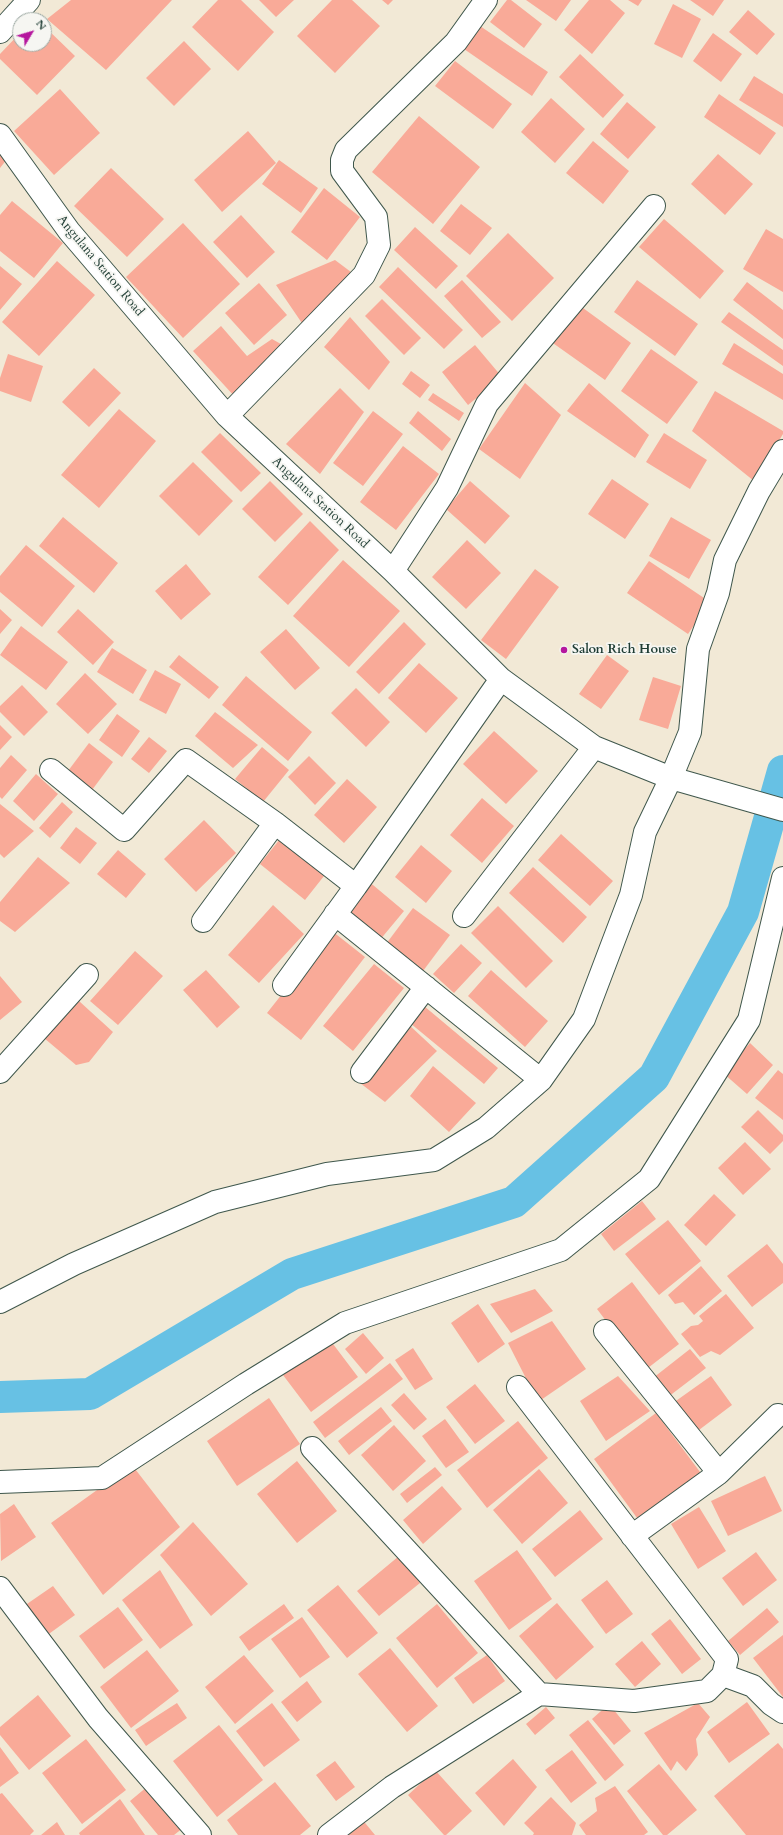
<!DOCTYPE html>
<style>
body{margin:0}
#map{position:relative;width:783px;height:1835px;overflow:hidden;background:#f2e9d6;font-family:Cardo,serif}
canvas{display:block}
.north{position:absolute;left:12px;top:12px;width:40px;height:40px;box-sizing:border-box;background:#f6f6f2;border:1px solid #a0aca6;border-radius:50%;rotate:52deg;font-size:11px;font-weight:700;line-height:16px;text-align:center;color:#1f3d34}
.north::after{content:'';display:block;margin:auto;width:14px;height:18px;background:#b5179e;clip-path:polygon(50% 0,100% 100%,50% 72%,0 100%)}
</style>
<div id="map">
<canvas width="783" height="1835"></canvas>
<div class="north">N</div>
</div>
<script>
const g = document.querySelector('canvas').getContext('2d');
g.lineJoin = 'round';
function shape(rows) {
  const path = new Path2D();
  for (const r of rows) {
    path.moveTo(r[0], r[1]);
    for (let i = 2; i < r.length; i += 2) path.lineTo(r[i], r[i + 1]);
  }
  return path;
}
function stroke(path, color, width, dash) {
  g.strokeStyle = color;
  g.lineWidth = width;
  g.lineCap = dash ? 'butt' : 'round';
  g.setLineDash(dash || []);
  g.stroke(path);
}
function paint(path, color) {
  g.fillStyle = color;
  g.fill(path, 'evenodd');
}
function drawText(font, color, halo, rows, align = 'center') {
  g.font = font + ' Cardo,serif';
  g.lineWidth = 3.5;
  g.setLineDash([]);
  g.textBaseline = 'middle';
  g.strokeStyle = halo;
  g.fillStyle = color;
  for (const [text, x, y, turn = 0] of rows) {
    g.save();
    g.translate(x, y);
    g.rotate((+turn || 0) * Math.PI / 180);
    g.textAlign = isNaN(turn) ? turn : align;
    if (halo) g.strokeText(text, 0, 0);
    g.fillText(text, 0, 0);
    g.restore();
  }
}
stroke(shape([
 [0,1397,90,1394,292,1274,514,1202,654,1077,743,912,783,771]
]), '#67c1e4', 32);
paint(shape([
 [71,0,172,0,106,70,47,19],
 [218,0,241,0,274,32,238,71,192,27],
 [259,0,294,0,276,17],
 [332,0,352,0,380,26,335,73,297,36],
 [382,0,393,0,388,5],
 [507,0,511,0,542,24,524,48,490,22],
 [526,0,571,0,556,21],
 [589,0,610,0,625,13,592,54,564,30],
 [628,0,642,0,638,6],
 [690,0,724,0,713,16],
 [673,4,701,19,682,58,654,44],
 [748,10,775,34,757,55,729,32],
 [44,26,75,56,37,95,0,59,0,54,20,33,20,44,44,44],
 [480,26,548,72,532,96,464,49],
 [713,33,742,54,721,82,693,61],
 [184,41,211,69,174,106,146,78],
 [580,54,624,95,603,118,559,77],
 [455,61,512,104,493,129,435,86],
 [754,76,783,94,783,127,739,100],
 [60,89,100,133,54,175,14,131],
 [719,94,776,133,760,155,704,117],
 [551,98,585,129,555,163,521,132],
 [627,102,656,127,628,159,600,134],
 [419,116,480,167,433,224,372,172],
 [248,131,276,163,222,212,194,180],
 [593,141,629,171,603,204,566,173],
 [0,153,7,159,0,168],
 [718,154,753,184,725,215,691,184],
 [279,160,318,188,301,213,262,184],
 [111,168,164,219,127,257,74,206],
 [324,188,360,217,327,260,291,232],
 [12,201,63,243,34,278,0,251,0,215],
 [461,204,492,228,470,255,440,231],
 [241,215,275,252,247,278,213,242],
 [664,219,724,271,700,299,639,247],
 [183,223,240,284,183,338,126,277],
 [415,227,458,266,436,289,394,250],
 [766,229,783,239,783,292,743,269],
 [508,233,554,278,512,321,466,276],
 [335,260,351,272,308,332,276,285],
 [57,261,95,295,39,356,2,322],
 [0,266,22,284,0,310],
 [398,267,463,330,444,349,379,287],
 [462,280,501,322,482,338,444,296],
 [637,280,698,324,675,356,614,312],
 [747,282,783,310,783,339,733,300],
 [259,283,287,315,254,345,225,313],
 [382,299,421,338,404,355,365,316],
 [583,308,631,343,605,380,550,341],
 [729,312,783,350,783,366,721,322],
 [350,317,390,362,369,390,324,347],
 [221,326,247,356,272,339,288,348,235,397,193,351],
 [734,343,783,374,783,400,722,364],
 [475,345,502,377,468,405,442,372],
 [651,349,698,382,667,424,621,391],
 [8,354,43,366,31,402,0,391,0,378],
 [94,368,121,393,89,427,62,402],
 [411,371,430,385,420,398,402,384],
 [525,383,561,415,520,479,479,449],
 [589,383,649,435,635,458,567,411],
 [340,388,364,412,320,474,286,444],
 [715,391,783,431,783,434,754,481,692,431],
 [433,393,464,413,459,421,428,400],
 [119,409,156,441,99,508,61,475],
 [373,411,403,434,363,486,333,463],
 [418,411,451,439,442,451,409,423],
 [220,433,261,473,241,492,201,452],
 [664,433,707,460,690,489,646,462],
 [403,446,439,474,396,530,360,502],
 [193,462,233,501,199,536,159,496],
 [612,479,649,504,625,539,588,514],
 [270,481,303,514,275,542,242,509],
 [470,481,510,516,485,544,446,509],
 [63,517,118,563,94,593,39,546],
 [671,517,711,540,689,579,649,556],
 [310,521,339,550,288,605,258,577],
 [467,540,501,573,466,609,432,577],
 [26,545,75,586,42,627,0,592,0,576],
 [343,560,400,611,349,667,293,616],
 [649,561,710,602,688,634,627,593],
 [186,564,211,594,181,620,155,591],
 [535,569,559,587,506,659,481,640],
 [0,609,12,620,0,634],
 [78,609,114,642,93,665,57,632],
 [404,622,426,644,379,694,356,672],
 [21,626,68,662,46,690,0,655],
 [286,629,320,668,295,690,260,652],
 [112,648,147,670,133,694,97,672],
 [179,655,219,687,209,699,169,667],
 [607,655,629,671,601,709,579,694],
 [419,663,458,698,426,733,388,698],
 [155,670,181,684,166,714,139,700],
 [85,673,117,704,88,734,56,704],
 [246,676,312,732,288,761,222,705],
 [653,677,681,686,668,729,639,720],
 [22,685,48,712,24,736,0,712,0,706],
 [356,688,390,722,366,747,331,713],
 [215,712,258,745,233,768,195,736],
 [117,714,140,731,122,757,99,740],
 [0,725,12,737,0,750],
 [494,731,538,771,506,804,463,764],
 [149,737,167,751,149,773,131,759],
 [89,743,113,762,92,790,68,771],
 [262,747,289,770,263,802,235,779],
 [11,755,27,770,2,799,0,797,0,768],
 [309,756,336,783,315,805,288,777],
 [36,774,58,794,34,821,13,801],
 [347,779,377,807,344,843,314,815],
 [482,798,514,826,482,863,450,835],
 [62,802,73,812,50,838,39,828],
 [0,804,34,831,4,858,0,854],
 [204,820,236,853,196,892,164,859],
 [76,827,97,843,80,864,60,848],
 [561,834,613,881,590,906,538,860],
 [280,839,324,876,305,900,260,864],
 [421,845,452,871,426,903,395,877],
 [118,850,146,874,126,898,97,874],
 [38,857,70,883,15,932,0,921,0,902],
 [533,867,587,917,563,943,509,893],
 [367,880,404,911,379,941,342,910],
 [273,905,304,934,259,983,228,955],
 [498,906,553,961,526,988,471,933],
 [413,908,450,935,423,971,386,944],
 [332,931,365,957,301,1040,267,1013],
 [461,944,482,963,454,993,433,974],
 [135,951,163,976,118,1025,90,1001],
 [374,964,404,988,353,1051,323,1026],
 [206,970,240,1007,217,1028,183,990],
 [491,970,548,1021,525,1047,468,996],
 [0,976,22,1002,0,1020],
 [79,1001,113,1032,89,1062,76,1065,44,1038],
 [424,1006,498,1068,484,1084,410,1023],
 [407,1023,437,1051,385,1102,360,1083],
 [750,1043,773,1065,747,1094,723,1073],
 [433,1066,476,1103,449,1132,410,1096],
 [778,1070,783,1074,783,1120,755,1098],
 [758,1110,783,1135,783,1141,770,1154,741,1127],
 [745,1142,771,1169,743,1195,718,1168],
 [714,1194,736,1215,706,1246,684,1225],
 [642,1201,656,1219,614,1251,601,1234],
 [668,1220,701,1261,659,1295,625,1254],
 [767,1244,783,1264,783,1283,752,1307,727,1276],
 [701,1266,722,1291,694,1315,683,1302,675,1304,668,1295],
 [632,1282,679,1344,644,1371,597,1309],
 [535,1289,553,1311,511,1333,490,1304],
 [726,1294,754,1328,720,1355,711,1351,700,1357,681,1334,691,1326,698,1325,703,1321,699,1316],
 [478,1304,505,1344,478,1363,451,1323],
 [552,1321,586,1369,538,1402,508,1343],
 [363,1333,384,1358,366,1374,345,1349],
 [330,1340,358,1377,311,1412,283,1375],
 [413,1348,433,1379,415,1390,395,1360],
 [690,1349,706,1368,668,1397,653,1378],
 [390,1363,403,1379,325,1438,313,1422],
 [618,1376,650,1411,606,1441,580,1401],
 [711,1376,732,1405,695,1433,673,1403],
 [475,1384,505,1421,475,1444,446,1407],
 [404,1393,427,1419,414,1430,391,1405],
 [269,1398,300,1444,237,1486,207,1441],
 [381,1407,392,1421,349,1455,338,1441],
 [656,1413,703,1476,640,1522,594,1459],
 [445,1419,469,1452,446,1468,422,1436],
 [518,1421,548,1458,487,1508,457,1470],
 [394,1425,426,1461,393,1491,361,1455],
 [297,1461,337,1511,297,1543,257,1494],
 [132,1465,180,1527,103,1595,51,1523],
 [435,1467,442,1475,407,1503,400,1494],
 [539,1469,568,1503,522,1544,493,1510],
 [765,1476,782,1511,728,1536,711,1501],
 [442,1486,462,1509,423,1544,403,1520],
 [14,1504,36,1537,1,1561,0,1514],
 [699,1507,726,1551,698,1569,671,1524],
 [580,1510,603,1539,555,1577,532,1549],
 [193,1522,248,1584,211,1616,160,1555],
 [517,1550,552,1599,509,1630,474,1581],
 [756,1552,777,1580,743,1606,722,1578],
 [399,1556,420,1583,379,1616,357,1591],
 [160,1570,193,1625,160,1649,122,1600],
 [607,1580,633,1614,606,1634,581,1600],
 [338,1585,378,1633,347,1658,307,1610],
 [53,1586,75,1615,46,1636,24,1606],
 [557,1603,594,1647,556,1680,519,1636],
 [284,1604,294,1618,249,1651,239,1637],
 [437,1604,478,1653,437,1688,396,1638],
 [118,1607,143,1640,104,1669,79,1636],
 [767,1608,779,1622,740,1655,728,1641],
 [302,1617,330,1657,300,1678,271,1639],
 [670,1619,701,1659,682,1674,651,1634],
 [783,1635,783,1697,753,1658],
 [642,1641,661,1664,635,1687,615,1664],
 [390,1648,438,1706,407,1732,358,1674],
 [147,1650,179,1691,131,1728,100,1687],
 [244,1655,274,1691,235,1724,205,1687],
 [487,1655,505,1681,473,1704,454,1678],
 [307,1681,322,1702,297,1722,281,1702],
 [38,1695,71,1736,29,1770,0,1735,0,1727],
 [747,1702,770,1734,729,1763,707,1732],
 [177,1703,187,1718,146,1746,135,1730],
 [272,1703,300,1740,264,1767,236,1731],
 [698,1703,710,1717,696,1739,698,1755,686,1771,677,1761,671,1771,644,1733],
 [609,1704,631,1731,614,1745,592,1719],
 [546,1707,555,1718,535,1735,526,1724],
 [588,1720,624,1765,605,1781,569,1735],
 [219,1725,263,1780,217,1817,173,1761],
 [86,1739,126,1790,82,1824,42,1773],
 [778,1743,783,1749,783,1835,746,1835,714,1796],
 [0,1747,19,1773,0,1787],
 [572,1750,597,1783,571,1803,545,1770],
 [513,1759,537,1787,504,1826,475,1793],
 [335,1761,355,1787,336,1801,316,1775],
 [659,1764,697,1810,667,1835,663,1835,627,1791],
 [435,1770,472,1811,446,1835,444,1835,408,1795],
 [275,1782,311,1826,300,1835,238,1835,227,1820],
 [148,1786,183,1828,174,1835,158,1835,130,1801],
 [615,1786,648,1832,644,1835,586,1835,579,1825,597,1811,595,1798],
 [2,1793,34,1831,30,1835,0,1835,0,1794],
 [551,1797,576,1823,572,1835,533,1835,534,1833,524,1823],
 [120,1799,145,1835,80,1835,79,1833],
 [361,1818,375,1835,341,1835],
 [57,1822,65,1835,41,1835]
]), '#f9aa98');
const minor = shape([
 [0,32,29,0],
 [0,135,69,231,227,416,393,571,501,679,594,747,671,778,783,810],
 [227,416,364,275,379,245,376,217,342,171,342,160,346,150,456,42,486,0],
 [393,571,447,488,487,404,654,206],
 [51,770,124,830,186,760,275,823,356,886,501,679],
 [335,914,541,1080],
 [464,916,594,747],
 [203,921,275,823],
 [284,985,356,886],
 [0,1072,87,975],
 [362,1072,426,987],
 [0,1302,74,1264,215,1202,327,1174,434,1160,486,1128,541,1080,584,1019,631,895,645,832,671,778,690,732,698,649,718,593,725,560,759,491,783,451],
 [605,1331,719,1473],
 [518,1387,727,1659,723,1675,707,1691,634,1701,539,1694],
 [312,1448,539,1694,392,1787,329,1835],
 [0,1482,102,1478,246,1384,345,1323,561,1250,649,1179,749,1020,783,878],
 [632,1536,719,1473,778,1415],
 [0,1588,98,1718,200,1835],
 [723,1675,753,1686,771,1704,783,1712]
]);
stroke(minor, '#3f574c', 24);
stroke(minor, '#fff', 22);
for (const [x, y, r, color] of [
 [564,650,4,"#b5179e"]
]) {
  const dot = new Path2D();
  dot.arc(x, y, r, 0, 2 * Math.PI);
  g.fillStyle = color;
  g.fill(dot);
  stroke(dot, '#f6f6f2', 1.5);
}
drawText('13px', '#1f3d34', '#f6f6f2', [
 ["Angulana Station Road",100,266,50],
 ["Angulana Station Road",320,503,43]
]);
drawText('bold 13px', '#1f3d34', '#f6f6f2', [
 ["Salon Rich House",572,650]
], 'left');
</script>
